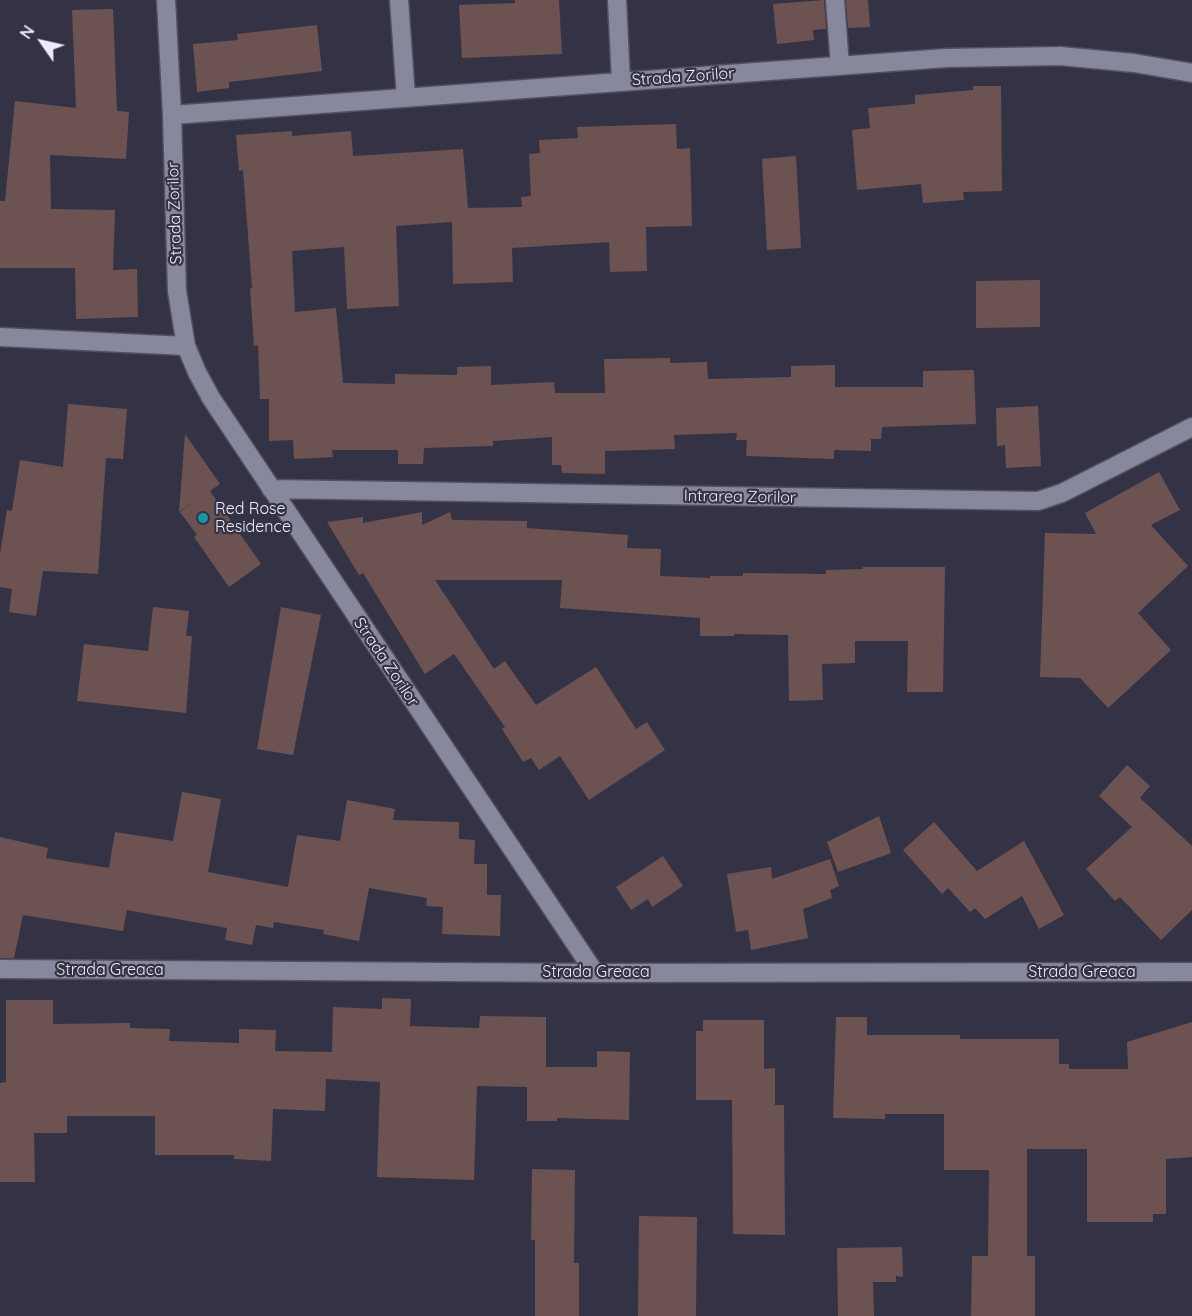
<!DOCTYPE html>
<style>
body{margin:0}
#map{position:relative;width:1192px;height:1316px;overflow:hidden;background:#343346;font-family:Quicksand,sans-serif}
canvas{display:block}
.north{position:absolute;left:12px;top:12px;width:60px;height:60px;-webkit-text-stroke:4px #343346;paint-order:stroke;rotate:304deg;font-size:16px;font-weight:700;line-height:24px;text-align:center;color:#ececf8}
.north::after{content:'';display:block;margin:auto;width:21px;height:27px;background:#ececf8;clip-path:polygon(50% 0,100% 100%,50% 72%,0 100%)}
</style>
<div id="map">
<canvas width="1192" height="1316"></canvas>
<div class="north">N</div>
</div>
<script>
const g = document.querySelector('canvas').getContext('2d');
g.lineJoin = 'round';
function paint(path, color) {
  g.fillStyle = color;
  g.fill(path, 'evenodd');
}
function shape(rows) {
  const path = new Path2D();
  for (const r of rows) {
    path.moveTo(r[0], r[1]);
    for (let i = 2; i < r.length; i += 2) path.lineTo(r[i], r[i + 1]);
  }
  return path;
}
function stroke(path, color, width, dash) {
  g.strokeStyle = color;
  g.lineWidth = width;
  g.lineCap = dash ? 'butt' : 'round';
  g.setLineDash(dash || []);
  g.stroke(path);
}
function drawText(font, color, halo, rows, align = 'center') {
  g.font = font + ' Quicksand,sans-serif';
  g.lineWidth = 4.5;
  g.setLineDash([]);
  g.textBaseline = 'middle';
  g.strokeStyle = halo;
  g.fillStyle = color;
  for (const [text, x, y, turn = 0] of rows) {
    g.save();
    g.translate(x, y);
    g.rotate((+turn || 0) * Math.PI / 180);
    g.textAlign = isNaN(turn) ? turn : align;
    if (halo) g.strokeText(text, 0, 0);
    g.fillText(text, 0, 0);
    g.restore();
  }
}
paint(shape([
 [515,0,559,0,562,54,462,58,459,5,515,3],
 [824,0,826,29,813,30,814,40,777,44,773,4],
 [846,0,868,0,870,27,848,28],
 [113,9,117,111,129,112,126,159,50,155,51,209,115,210,113,270,137,269,138,317,76,319,75,268,0,268,0,201,5,201,15,101,76,108,72,10],
 [317,25,322,71,229,82,229,88,197,92,193,44,238,40,237,34],
 [973,86,1001,86,1002,191,963,192,964,200,923,203,921,184,857,190,852,130,870,128,868,108,915,104,915,95,973,90],
 [676,124,677,149,690,148,692,226,646,227,647,271,610,272,609,242,512,248,513,282,453,284,452,222,396,226,399,306,347,309,344,247,292,251,295,312,336,308,343,383,395,384,395,374,457,375,457,367,491,366,491,385,554,382,555,393,605,393,604,359,670,358,670,363,707,362,708,379,791,377,791,366,835,365,835,387,923,387,923,371,974,370,976,424,882,427,881,439,871,439,871,451,834,450,834,459,746,456,747,440,736,440,737,433,674,435,675,449,605,451,605,474,562,473,561,465,552,465,552,437,493,441,493,446,424,448,423,464,398,464,398,450,332,450,333,457,294,459,293,440,269,441,269,399,260,399,258,345,254,346,250,288,252,288,243,170,239,171,236,135,292,131,292,136,351,131,353,156,463,149,468,208,522,207,521,197,531,196,529,154,540,153,539,140,578,138,577,127],
 [796,156,801,248,767,250,762,159],
 [1040,280,1040,327,976,328,976,281],
 [68,404,127,409,123,459,106,458,98,574,43,571,36,616,9,612,12,589,0,587,0,554,7,510,12,511,20,460,63,467],
 [1038,406,1041,466,1006,468,1005,445,997,446,996,408],
 [185,434,220,484,210,491,261,564,229,587,194,537,197,535,180,512,199,498,179,512],
 [1159,472,1180,510,1151,525,1188,566,1138,613,1171,650,1108,708,1080,678,1040,677,1045,533,1096,534,1085,513],
 [422,512,422,525,450,512,452,520,527,521,527,528,628,535,627,548,661,549,660,576,710,578,710,576,743,576,743,573,826,574,826,570,863,569,863,567,945,567,943,692,907,692,908,641,855,641,855,663,822,664,823,700,789,701,788,635,734,634,734,636,700,636,700,618,560,608,562,580,435,580,494,669,505,661,536,705,596,667,636,729,647,722,665,750,589,800,560,756,539,770,531,758,523,762,502,729,505,727,454,654,425,674,363,573,359,575,327,522,363,517,363,523],
 [153,607,189,611,186,636,192,636,186,713,77,701,84,644,148,651],
 [281,607,321,615,293,755,257,749],
 [1127,765,1150,786,1140,798,1192,846,1192,910,1161,940,1120,897,1115,901,1086,869,1132,827,1099,796],
 [182,792,221,799,208,872,288,887,297,835,340,841,347,800,395,809,393,820,459,822,459,839,475,840,474,864,487,864,487,895,501,895,500,936,442,934,443,907,426,906,427,898,369,888,359,941,323,934,324,930,274,922,273,928,256,925,252,945,225,940,227,928,127,910,123,931,23,915,14,958,0,958,0,837,48,848,46,858,109,868,115,832,173,841],
 [879,816,891,853,838,872,827,842],
 [934,822,977,871,1024,841,1064,915,1039,929,1022,896,985,919,975,908,970,912,948,888,942,894,903,850],
 [663,856,683,886,652,907,648,899,631,910,616,887],
 [830,859,839,886,830,890,832,898,803,909,808,938,751,950,748,930,736,932,727,874,771,867,772,879],
 [382,998,411,999,410,1026,479,1028,480,1016,546,1017,546,1067,597,1067,597,1051,630,1052,629,1120,557,1118,557,1121,527,1121,527,1087,477,1086,474,1180,377,1177,380,1082,326,1079,325,1111,273,1109,271,1161,234,1159,234,1155,155,1155,155,1116,67,1116,67,1133,34,1133,35,1182,0,1182,0,1083,6,1082,6,1000,53,1000,53,1024,130,1023,130,1028,170,1029,169,1041,239,1043,239,1029,276,1030,275,1051,332,1052,333,1007,382,1009],
 [836,1017,867,1017,867,1035,960,1035,960,1039,1059,1039,1059,1064,1069,1064,1069,1069,1128,1069,1127,1042,1192,1022,1192,1157,1166,1159,1166,1214,1153,1214,1153,1222,1087,1222,1087,1149,1027,1149,1027,1256,1035,1256,1035,1316,971,1316,972,1256,988,1256,989,1170,944,1170,944,1114,885,1114,885,1119,833,1118],
 [703,1020,764,1020,764,1069,775,1068,775,1105,784,1105,785,1235,733,1234,732,1100,696,1100,696,1031,703,1031],
 [532,1169,575,1170,574,1263,579,1263,579,1316,535,1316,535,1240,531,1240],
 [639,1216,697,1217,696,1316,638,1316],
 [902,1247,903,1277,896,1276,896,1282,873,1282,874,1316,838,1316,837,1248]
]), '#6c5352');
const minor = shape([
 [166,0,172,115,177,291,186,346,197,372,211,398,595,973],
 [399,0,406,98],
 [617,0,621,81],
 [835,0,840,66],
 [172,115,946,58,1060,56,1134,63,1192,73],
 [0,337,186,346],
 [271,489,1038,501,1062,493,1192,427],
 [0,969,595,973,1192,972]
]);
stroke(minor, '#525161', 21);
stroke(minor, '#87879d', 18);
for (const [x, y, r, color] of [
 [203,518,6,"#0f9aa8"]
]) {
  const dot = new Path2D();
  dot.arc(x, y, r, 0, 2 * Math.PI);
  g.fillStyle = color;
  g.fill(dot);
  stroke(dot, '#343346', 2);
}
drawText('16px', '#ececf8', '#343346', [
 ["Strada Zorilor",683,77,-4],
 ["Strada Zorilor",175,213,-92],
 ["Intrarea Zorilor",740,497,1],
 ["Strada Zorilor",386,662,56],
 ["Strada Greaca",110,970],
 ["Strada Greaca",596,972],
 ["Strada Greaca",1082,972]
]);
drawText('16px', '#ececf8', '#343346', [
 ["Red Rose",215,509],
 ["Residence",215,527]
], 'left');
</script>
